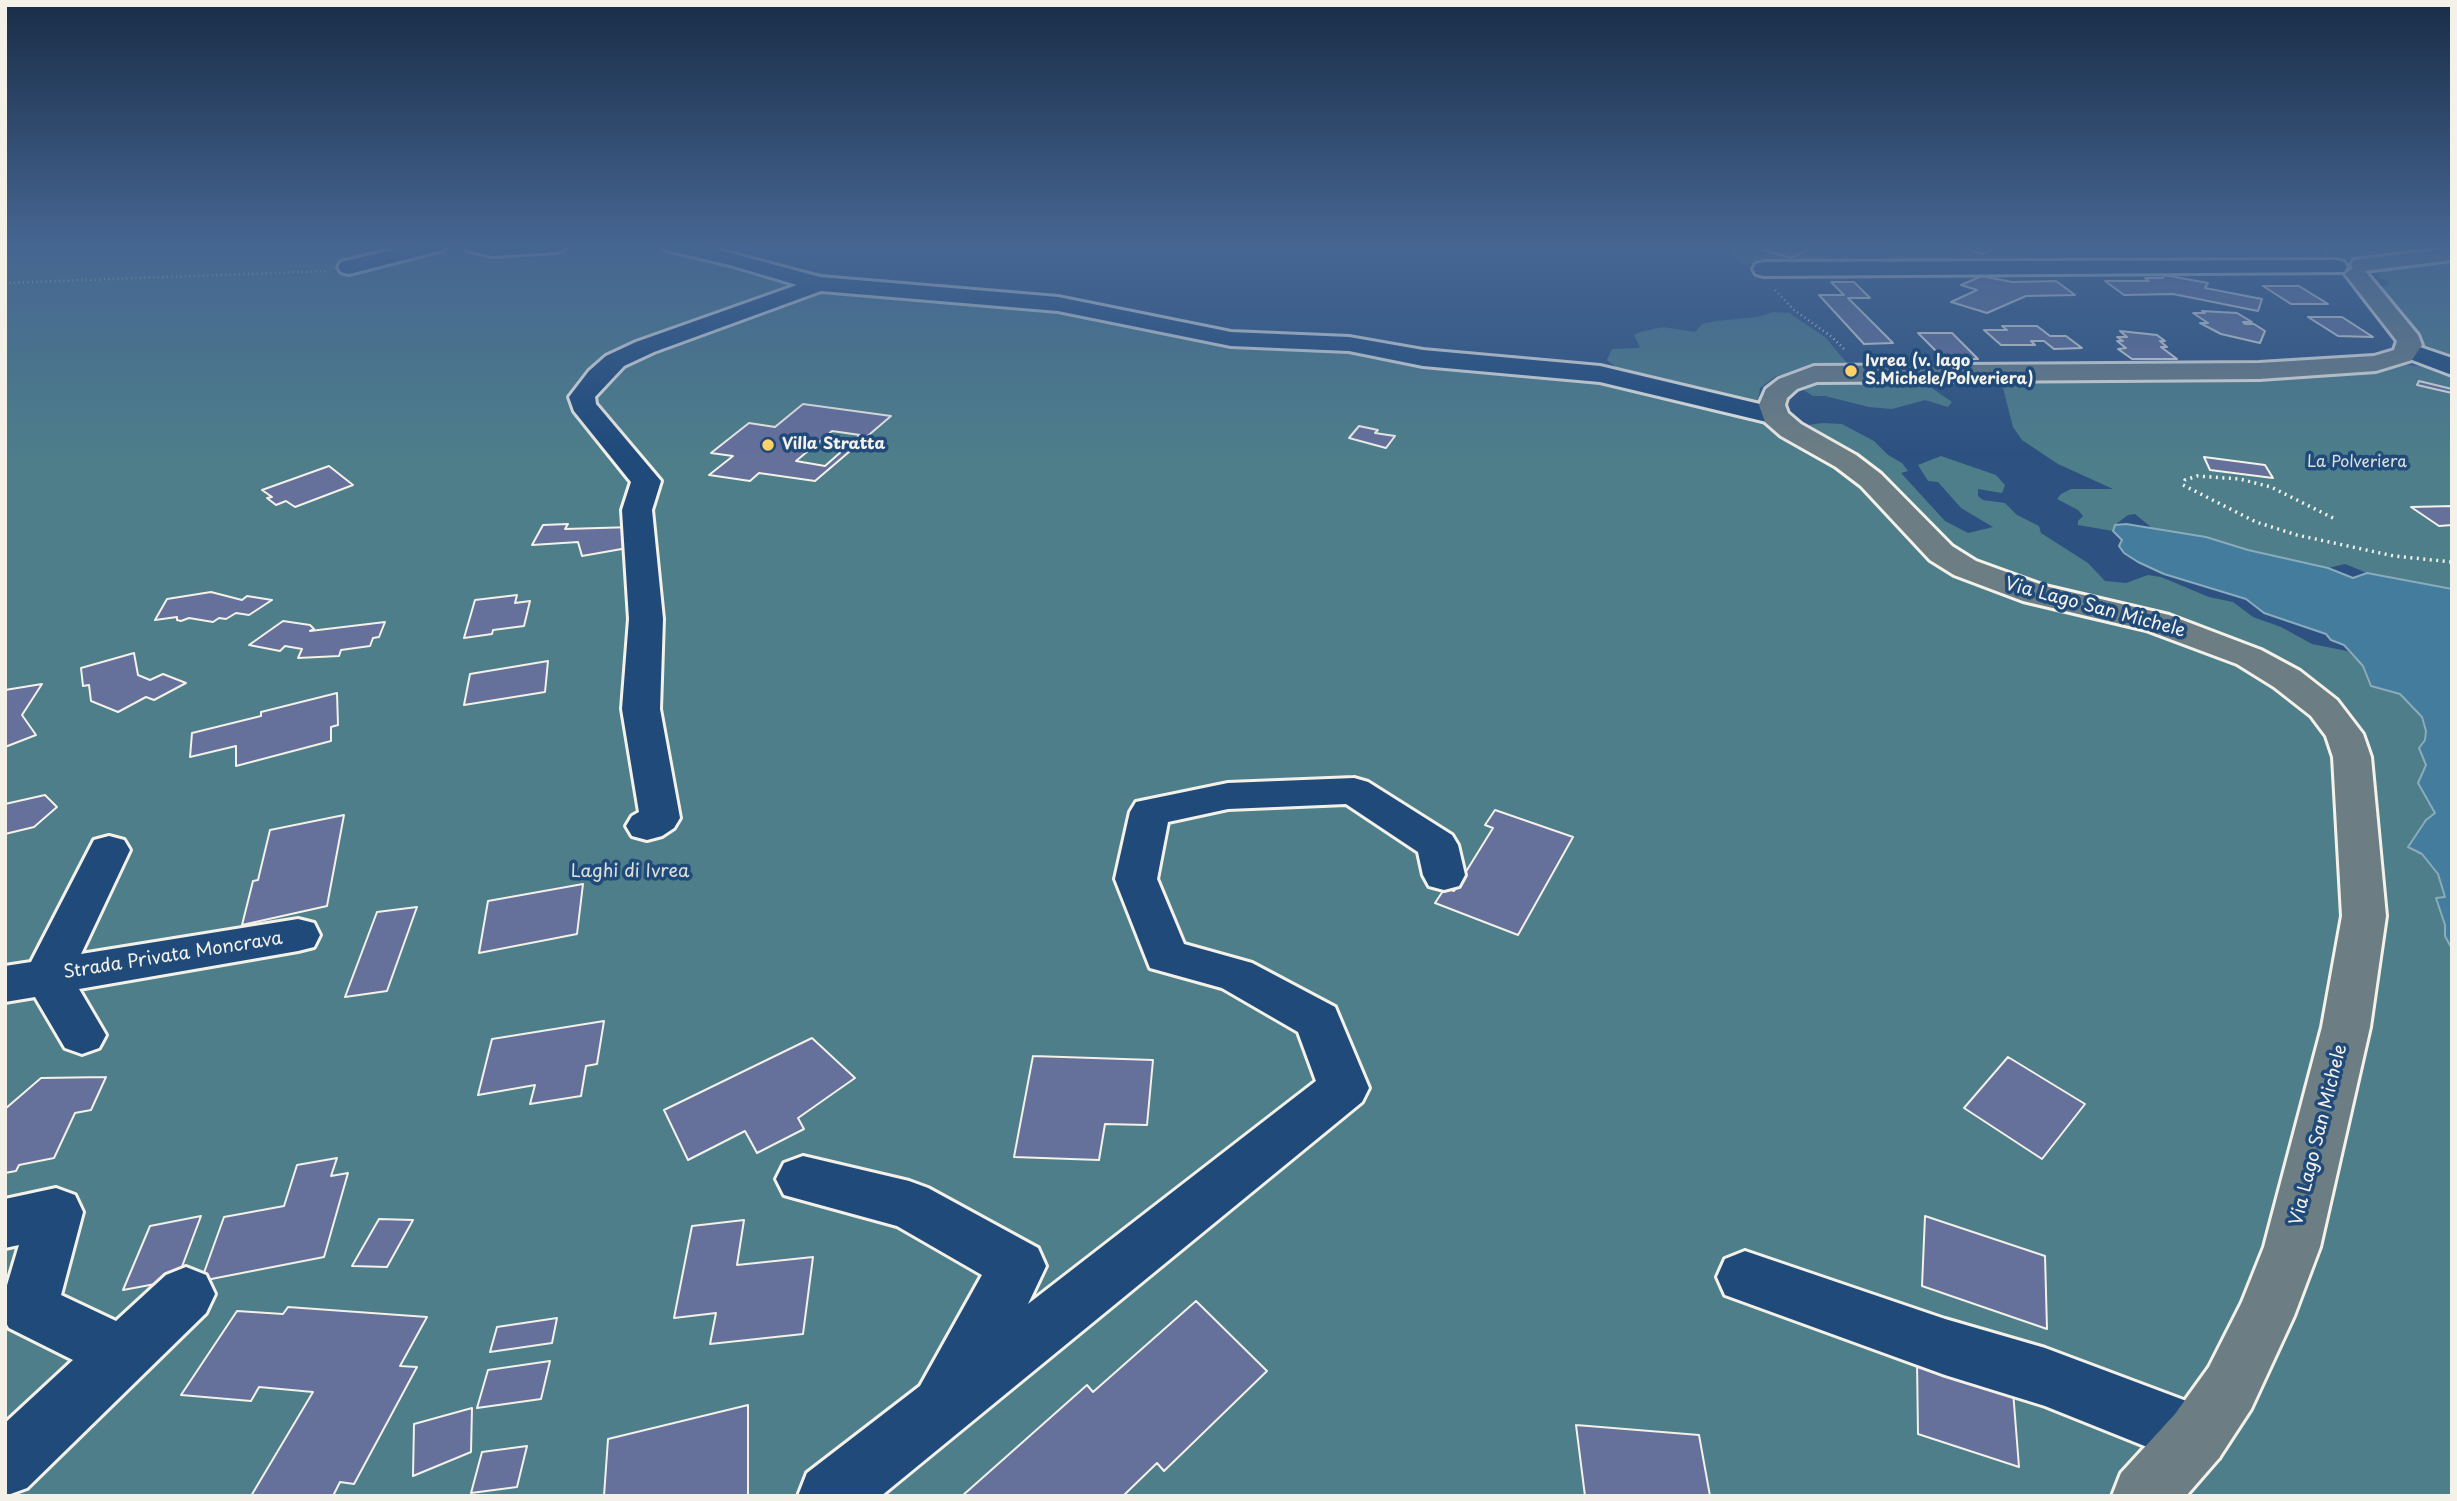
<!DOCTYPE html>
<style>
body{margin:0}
#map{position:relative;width:2457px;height:1501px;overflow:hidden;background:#2d5281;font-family:"Playpen Sans",sans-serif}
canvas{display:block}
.frame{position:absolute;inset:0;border:7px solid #f4f1e8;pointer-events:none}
</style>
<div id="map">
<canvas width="2457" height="1501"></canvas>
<div class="frame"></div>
</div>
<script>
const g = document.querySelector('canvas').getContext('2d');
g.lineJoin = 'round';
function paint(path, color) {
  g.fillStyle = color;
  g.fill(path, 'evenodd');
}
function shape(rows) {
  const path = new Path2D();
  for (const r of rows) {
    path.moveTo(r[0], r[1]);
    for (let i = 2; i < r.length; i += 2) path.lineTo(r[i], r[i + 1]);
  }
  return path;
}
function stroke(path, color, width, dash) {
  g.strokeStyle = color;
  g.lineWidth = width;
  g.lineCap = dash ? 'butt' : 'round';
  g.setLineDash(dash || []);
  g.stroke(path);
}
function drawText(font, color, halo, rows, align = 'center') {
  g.font = font + ' "Playpen Sans",sans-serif';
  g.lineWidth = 7;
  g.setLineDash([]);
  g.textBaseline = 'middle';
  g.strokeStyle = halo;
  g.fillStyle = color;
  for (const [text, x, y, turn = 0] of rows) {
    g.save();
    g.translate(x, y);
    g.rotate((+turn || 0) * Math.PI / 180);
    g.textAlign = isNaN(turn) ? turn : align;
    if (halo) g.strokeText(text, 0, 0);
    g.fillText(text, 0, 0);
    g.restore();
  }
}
paint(shape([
 [5,246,679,246,809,271,1214,330,1556,361,1629,377,1607,360,1612,349,1639,348,1640,347,1634,335,1640,332,1663,327,1695,332,1702,324,1716,321,1758,317,1773,312,1789,313,1825,337,1852,369,1806,370,1776,376,1760,388,1758,402,1753,406,1801,426,1822,423,1842,424,1874,441,1888,455,1902,463,1908,471,1901,473,1945,521,1968,533,1993,527,1961,508,1938,482,1928,481,1918,465,1941,456,1996,475,2005,485,2002,493,1978,489,1978,496,1983,500,2005,503,2017,515,2039,526,2041,533,2088,563,2105,581,2126,583,2148,575,2161,577,2209,597,2233,602,2253,617,2281,627,2312,644,2347,651,2363,666,2371,686,2400,694,2422,717,2426,731,2425,740,2419,749,2426,765,2418,783,2435,813,2452,862,2452,1496,5,1496],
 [1726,246,1765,246,1768,247,1763,251,1792,258,1810,248,1820,255,1842,259,1840,247,1856,262,1741,264],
 [1885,246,1954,246,1984,254,1995,246,2008,249,2021,246,2032,256,2024,260,1891,262,1885,255,1895,255],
 [2314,246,2452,246,2452,250,2364,259,2337,259,2325,256],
 [2452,260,2452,362,2418,348,2376,287,2389,285,2388,281,2378,277,2379,273,2394,267],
 [2397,364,2452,369,2452,589,2367,573,2345,564,2328,568,2248,550,2206,537,2168,533,2152,528,2135,514,2128,515,2115,525,2113,531,2078,525,2078,521,2083,516,2078,510,2057,499,2061,494,2071,489,2113,489,2058,464,2022,440,2013,427,2001,380],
 [1858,379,1881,386,1904,388,1907,383,1926,384,1952,402,1948,407,1925,400,1892,409,1869,407,1825,396,1813,396,1799,387,1819,381]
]), '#4d7e8a');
const water = shape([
 [2126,524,2206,537,2248,550,2328,568,2353,578,2367,573,2452,589,2452,949,2445,936,2445,925,2436,898,2445,897,2438,874,2422,854,2408,847,2426,820,2435,813,2418,783,2426,765,2419,748,2425,740,2426,731,2422,717,2400,694,2371,686,2363,666,2344,645,2331,640,2326,634,2264,613,2246,599,2164,574,2138,562,2124,553,2119,546,2122,540,2113,531,2115,525,2126,524]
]);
paint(water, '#437c9d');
stroke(water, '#8aabbb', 2);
const building = shape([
 [1765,246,1802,246,1810,248,1792,258,1762,250,1768,247,1765,246],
 [1954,246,1996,246,1984,254,1954,246],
 [2164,275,2208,283,2205,288,2262,299,2258,311,2173,294,2124,295,2105,281,2149,281,2145,278,2163,278,2164,275],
 [1982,276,2012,282,2056,281,2075,295,2026,296,1987,313,1951,302,1977,290,1961,285,1982,276],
 [1831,282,1854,282,1870,298,1848,298,1893,343,1864,344,1819,295,1844,295,1831,282],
 [2263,286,2299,286,2328,304,2291,304,2263,286],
 [2202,311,2237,313,2252,322,2243,322,2245,324,2254,324,2265,331,2260,343,2221,334,2200,323,2208,323,2193,313,2205,313,2202,311],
 [2308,317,2342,317,2373,337,2338,336,2308,317],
 [2002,326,2037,326,2050,336,2066,336,2082,348,2054,349,2044,341,2031,341,2035,345,2001,345,1984,330,2007,330,2002,326],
 [2120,331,2157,335,2165,341,2160,341,2167,347,2161,347,2177,359,2132,359,2118,349,2126,348,2117,341,2123,341,2117,337,2127,337,2120,331],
 [1918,333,1952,333,1978,359,1944,359,1918,333],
 [2419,381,2452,389,2452,393,2417,385,2419,381],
 [803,404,891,416,815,481,759,473,750,481,709,475,733,456,711,453,749,423,775,427,803,404],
 [832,431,860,435,825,466,796,461,832,431],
 [1359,426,1378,430,1375,433,1395,436,1386,448,1349,438,1359,426],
 [2204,457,2265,465,2273,478,2210,470,2204,457],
 [329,466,353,485,295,507,286,501,276,505,267,498,272,497,262,490,329,466],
 [2452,506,2452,525,2439,526,2411,507,2452,506],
 [568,524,565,529,633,527,633,547,582,556,578,542,532,545,543,525,568,524],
 [211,592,242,600,247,596,272,600,249,615,236,613,226,619,219,618,213,622,189,618,181,621,177,620,177,617,155,620,167,599,211,592],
 [517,595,515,603,530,601,524,626,493,630,492,634,464,638,475,600,517,595],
 [283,621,310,625,314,629,310,631,385,622,379,637,373,638,370,646,341,650,339,656,298,658,302,649,285,646,280,651,249,645,283,621],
 [134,653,138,675,150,680,163,674,186,683,154,700,146,697,118,712,91,701,89,685,83,686,81,668,134,653],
 [548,661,545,692,464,705,470,674,548,661],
 [42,684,22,715,36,735,5,747,5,690,42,684],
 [337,693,338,725,331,727,331,741,236,766,236,746,190,757,192,733,261,716,261,712,337,693],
 [45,795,57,807,34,827,5,834,5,804,45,795],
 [1495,810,1573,837,1518,935,1435,903,1445,888,1454,891,1493,828,1485,825,1495,810],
 [344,815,327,906,242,925,253,881,258,880,270,830,344,815],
 [583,884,577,934,479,953,488,901,583,884],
 [417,907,387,991,345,997,377,912,417,907],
 [604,1021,597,1064,586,1066,581,1096,530,1104,535,1085,478,1095,492,1039,604,1021],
 [812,1038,855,1078,798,1118,804,1129,757,1153,745,1131,688,1160,664,1110,812,1038],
 [1033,1056,1153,1060,1147,1125,1105,1124,1099,1160,1014,1157,1033,1056],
 [2008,1057,2085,1104,2042,1159,1964,1108,2008,1057],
 [106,1077,91,1110,75,1113,54,1158,19,1165,16,1171,5,1173,5,1109,41,1078,106,1077],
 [337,1158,331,1176,348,1173,324,1257,201,1281,224,1217,284,1206,297,1165,337,1158],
 [201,1216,177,1280,123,1290,150,1226,201,1216],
 [1925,1216,2045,1256,2047,1329,1922,1286,1925,1216],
 [379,1219,413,1220,387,1267,352,1266,379,1219],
 [744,1220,737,1265,813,1257,803,1334,710,1344,716,1313,674,1318,692,1226,744,1220],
 [1196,1301,1267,1371,1164,1471,1157,1463,1123,1496,962,1496,1087,1385,1093,1392,1196,1301],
 [288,1307,427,1317,400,1366,417,1367,354,1484,340,1482,333,1496,251,1496,313,1392,259,1387,251,1401,181,1395,237,1311,283,1314,288,1307],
 [557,1318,552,1343,490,1352,497,1327,557,1318],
 [1917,1360,2013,1391,2019,1467,1918,1434,1917,1360],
 [550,1361,541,1399,477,1408,488,1370,550,1361],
 [748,1405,748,1496,604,1496,608,1439,748,1405],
 [472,1408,471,1452,413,1476,414,1424,472,1408],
 [1576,1425,1699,1435,1710,1496,1585,1496,1576,1425],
 [527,1446,517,1487,471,1493,482,1452,527,1446]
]);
paint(building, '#65709b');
stroke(building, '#f4f1e8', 2);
const minor = shape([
 [409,246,446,246,443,250,349,274,341,272,338,267,341,262,409,246],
 [465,246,566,246,563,250,556,252,492,256,468,250,465,246],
 [663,246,704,246,820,277,1058,297,1231,332,1349,337,1423,350,1600,366,1785,410,1789,416,1785,422,1775,424,1600,382,1423,366,1349,351,1231,346,1058,311,821,291,654,352,624,366,595,397,596,404,661,481,652,510,663,619,660,709,680,818,674,828,662,836,647,840,632,836,626,826,632,816,639,812,622,709,629,619,622,510,631,482,574,411,569,397,589,371,606,356,636,342,797,285,730,265,666,250,663,246],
 [2336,260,2344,262,2347,267,2344,272,1764,276,1756,274,1753,269,1756,264,1764,262,2336,260],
 [2408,343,2452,358,2452,375,2399,355,2396,350,2399,345,2408,343],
 [1354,778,1368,782,1452,835,1458,845,1465,875,1459,886,1444,890,1429,886,1423,875,1418,852,1346,804,1228,809,1168,822,1157,879,1184,944,1252,963,1335,1007,1369,1088,1362,1102,881,1496,798,1496,807,1473,920,1386,982,1275,897,1226,784,1195,776,1179,784,1163,803,1156,909,1181,928,1188,1038,1248,1046,1266,1028,1304,1316,1081,1298,1032,1222,988,1150,968,1115,879,1130,812,1136,802,1228,783,1354,778],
 [109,836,124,840,130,850,81,954,298,919,314,923,320,935,314,947,298,951,79,989,106,1035,99,1048,82,1054,65,1048,35,997,5,1002,5,966,31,962,94,840,109,836],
 [56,1188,75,1195,83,1212,61,1295,116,1321,166,1275,186,1267,206,1275,215,1294,206,1313,27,1488,5,1496,5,1423,73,1360,9,1328,5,1321,5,1292,19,1245,5,1248,5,1199,56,1188],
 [1745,1251,1945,1319,2045,1348,2197,1405,2219,1414,2228,1436,2219,1458,2197,1467,2045,1406,1945,1375,1725,1295,1717,1277,1725,1259,1745,1251]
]);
const major = shape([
 [2452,248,2452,260,2365,271,2418,335,2422,345,2412,360,2376,371,2259,379,1817,382,1797,389,1787,398,1785,405,1788,413,1801,424,1856,455,1881,474,1952,546,1976,561,2045,586,2169,615,2261,650,2300,671,2337,700,2363,734,2371,757,2386,916,2370,1027,2320,1247,2294,1316,2251,1409,2219,1458,2186,1496,2112,1496,2121,1473,2175,1414,2209,1367,2242,1302,2264,1247,2322,1027,2342,916,2333,757,2326,736,2311,716,2274,687,2237,664,2146,630,2023,601,1954,575,1930,560,1861,486,1836,467,1781,436,1765,422,1759,405,1766,389,1779,379,1814,366,2259,363,2374,356,2394,350,2397,341,2345,274,2353,268,2351,265,2354,260,2452,248]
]);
stroke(minor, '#f4f1e8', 6);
stroke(major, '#f4f1e8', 6);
stroke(shape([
 [5,283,328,271],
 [1775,290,1794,310,1832,337,1845,350]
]), '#f4f1e8', 2.5, [1, 3.5]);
stroke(shape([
 [2333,518,2271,487,2240,479,2197,476,2185,480,2183,485,2256,522,2297,535,2394,556,2452,562]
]), '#f4f1e8', 3.5, [2, 4.5]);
paint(minor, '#1f4a7a');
paint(major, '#6c7e84');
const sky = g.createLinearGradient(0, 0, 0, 456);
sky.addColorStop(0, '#192d47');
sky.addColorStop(0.54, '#466692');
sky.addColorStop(1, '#46669200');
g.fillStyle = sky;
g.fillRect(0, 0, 2457, 456);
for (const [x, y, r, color] of [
 [1851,371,7,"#ffd166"],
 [768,445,7,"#ffd166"]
]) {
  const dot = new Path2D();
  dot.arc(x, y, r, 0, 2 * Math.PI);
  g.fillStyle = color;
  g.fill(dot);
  stroke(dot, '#1f4a7a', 2.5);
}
drawText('bold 16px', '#f4f1e8', '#1f4a7a', [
 ["Ivrea (v. lago",1865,362],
 ["S.Michele/Polveriera)",1865,380],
 ["Villa Stratta",782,445]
], 'left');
drawText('16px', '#dbe0da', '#1f4a7a', [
 ["La Polveriera",2357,463]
]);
drawText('18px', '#f4f1e8', '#1f4a7a', [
 ["Via Lago San Michele",2095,608,15],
 ["Strada Privata Moncrava",173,956,-9],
 ["Via Lago San Michele",2319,1135,-76]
]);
drawText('18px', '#dbe0da', '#1f4a7a', [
 ["Laghi di Ivrea",630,872]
]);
</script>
